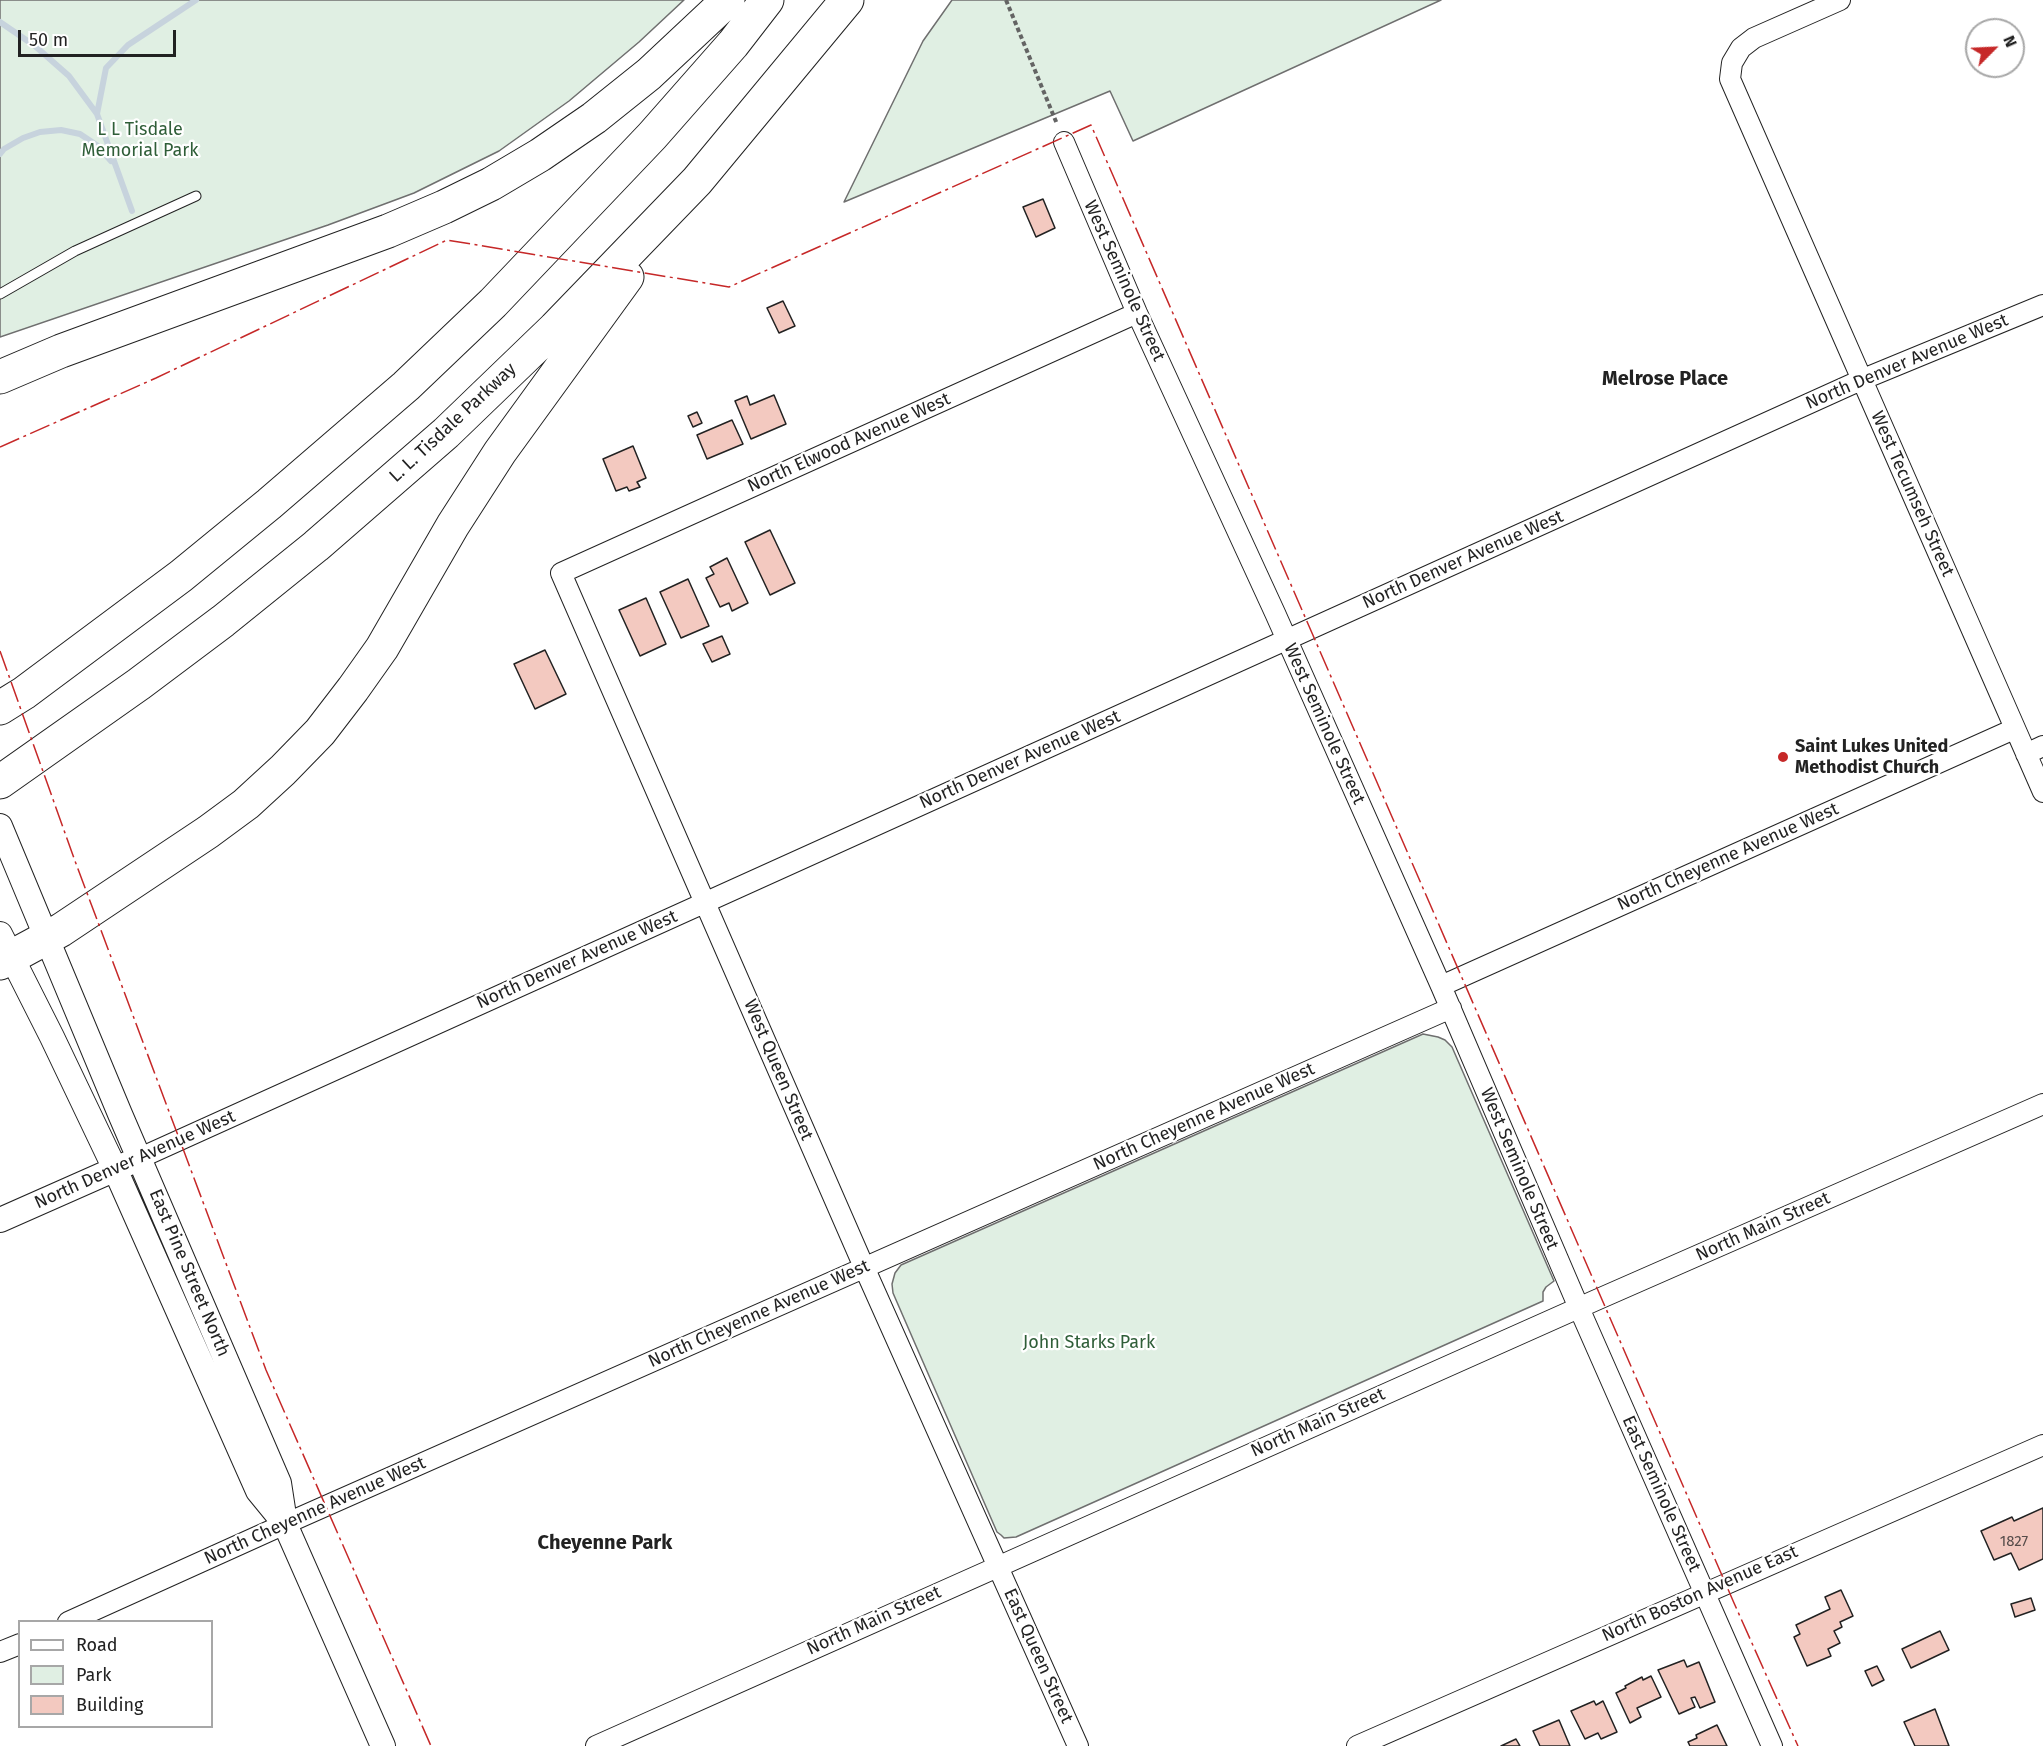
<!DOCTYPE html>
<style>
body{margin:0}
#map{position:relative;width:2043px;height:1746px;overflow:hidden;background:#fff;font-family:"Fira Sans",sans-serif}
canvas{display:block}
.legend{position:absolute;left:18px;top:1620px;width:195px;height:108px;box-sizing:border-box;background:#fff;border:2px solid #a7a7a7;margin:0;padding:8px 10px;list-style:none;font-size:18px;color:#222}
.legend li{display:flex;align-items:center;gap:12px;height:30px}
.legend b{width:30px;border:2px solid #a7a7a7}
.north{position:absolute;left:1965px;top:18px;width:60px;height:60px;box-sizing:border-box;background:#fff;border:2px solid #a7a7a7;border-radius:50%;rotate:66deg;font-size:16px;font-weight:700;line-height:24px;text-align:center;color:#222}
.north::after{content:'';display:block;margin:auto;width:21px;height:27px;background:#c62828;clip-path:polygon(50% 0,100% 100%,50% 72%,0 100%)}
.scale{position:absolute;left:18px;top:30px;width:158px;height:27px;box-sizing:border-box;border:3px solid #222;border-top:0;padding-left:8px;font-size:18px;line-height:21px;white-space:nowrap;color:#222;-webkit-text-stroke:4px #fff;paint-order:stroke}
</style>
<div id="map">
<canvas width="2043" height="1746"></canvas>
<ul class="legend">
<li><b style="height:8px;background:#fff"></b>Road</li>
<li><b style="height:16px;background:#e0efe3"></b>Park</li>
<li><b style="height:16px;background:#f3c9c0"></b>Building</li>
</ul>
<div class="north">N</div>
<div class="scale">50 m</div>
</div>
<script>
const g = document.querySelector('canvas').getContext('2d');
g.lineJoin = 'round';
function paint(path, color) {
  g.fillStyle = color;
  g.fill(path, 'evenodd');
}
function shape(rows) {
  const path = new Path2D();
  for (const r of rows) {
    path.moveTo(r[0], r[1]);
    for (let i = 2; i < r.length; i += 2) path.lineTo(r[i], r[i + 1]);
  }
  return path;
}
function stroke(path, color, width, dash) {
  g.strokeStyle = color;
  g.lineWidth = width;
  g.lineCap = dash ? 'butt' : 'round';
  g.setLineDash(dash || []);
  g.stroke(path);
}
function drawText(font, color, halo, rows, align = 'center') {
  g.font = font + ' "Fira Sans",sans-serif';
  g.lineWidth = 4.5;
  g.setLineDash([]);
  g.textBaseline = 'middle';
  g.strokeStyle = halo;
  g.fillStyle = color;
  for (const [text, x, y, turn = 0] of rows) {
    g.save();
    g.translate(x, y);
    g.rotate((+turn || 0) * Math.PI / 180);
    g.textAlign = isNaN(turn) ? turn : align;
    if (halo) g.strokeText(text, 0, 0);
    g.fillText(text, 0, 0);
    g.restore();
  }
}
const green = shape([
 [0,0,684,0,639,42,569,101,499,151,414,193,328,225,0,337,0,0],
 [952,0,1441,0,1133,141,1110,91,844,202,923,41,952,0],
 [1423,1034,1438,1037,1445,1040,1452,1047,1554,1281,1546,1287,1543,1292,1543,1301,1016,1537,1004,1538,1001,1535,997,1532,893,1293,892,1284,895,1273,901,1265,1423,1034]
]);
paint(green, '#e0efe3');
stroke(green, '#6f6f6f', 1.5);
stroke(shape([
 [0,22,35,46,69,76,97,114,132,211],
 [97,114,106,68,128,45,196,0],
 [0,154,4,149,23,138,40,132,61,130,80,134,98,146,111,161]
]), '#c7d3dd', 6);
const building = shape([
 [1043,199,1055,228,1036,237,1023,207,1043,199],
 [783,301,795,326,779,333,767,308,783,301],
 [774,395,786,424,751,439,735,401,747,396,750,405,774,395],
 [697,412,702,423,693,427,688,416,697,412],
 [732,420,743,444,707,459,697,435,732,420],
 [633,446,646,478,637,482,640,487,629,491,627,487,616,491,603,459,633,446],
 [770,530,795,583,770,595,745,542,770,530],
 [727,558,748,603,732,611,729,603,720,607,706,578,714,574,710,567,727,558],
 [688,579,709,626,681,638,660,592,688,579],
 [646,598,666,644,640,656,619,610,646,598],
 [722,636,730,654,712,662,703,644,722,636],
 [545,650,566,694,535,709,514,664,545,650],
 [2043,1508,2043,1559,2019,1570,2011,1553,1994,1560,1981,1531,2012,1517,2014,1521,2043,1508],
 [1841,1590,1853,1616,1840,1622,1842,1627,1834,1631,1840,1643,1828,1649,1831,1656,1807,1666,1794,1637,1800,1634,1796,1625,1830,1609,1825,1597,1841,1590],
 [2031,1598,2035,1610,2015,1617,2011,1604,2031,1598],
 [1940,1631,1949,1650,1911,1668,1902,1649,1940,1631],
 [1684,1660,1687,1667,1699,1662,1715,1702,1700,1708,1695,1697,1691,1698,1695,1707,1679,1714,1658,1670,1684,1660],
 [1877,1666,1884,1680,1872,1686,1865,1671,1877,1666],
 [1651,1676,1661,1697,1637,1708,1641,1717,1630,1723,1616,1693,1626,1688,1625,1686,1642,1677,1643,1680,1651,1676],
 [1594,1701,1596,1705,1603,1701,1617,1732,1601,1739,1598,1733,1585,1739,1571,1711,1594,1701],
 [1935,1709,1949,1746,1915,1746,1904,1722,1935,1709],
 [1559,1720,1570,1746,1540,1746,1533,1731,1559,1720],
 [1717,1725,1727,1746,1690,1746,1688,1742,1697,1738,1696,1735,1717,1725],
 [1516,1739,1520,1746,1501,1746,1516,1739]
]);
paint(building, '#f3c9c0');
stroke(building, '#222', 1.5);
const service = shape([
 [0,294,75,251,196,196]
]);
const minor = shape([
 [1840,0,1754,38,1741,48,1732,63,1730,79,2043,792],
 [1064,142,1137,313,1275,613,1441,986,1579,1308,1772,1746],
 [2026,754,2043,746],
 [1441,986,2014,729],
 [140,1158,1861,380,2043,305],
 [68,1622,285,1524,1451,1008],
 [0,1652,20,1644],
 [596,1746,1594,1301,2043,1104],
 [1078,1746,864,1267,561,573,1137,313],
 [1357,1746,2043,1445]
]);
const tertiary = shape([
 [0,826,120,1114,279,1483,285,1522],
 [0,934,52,1037,115,1169,258,1491,285,1524,383,1746],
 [0,1220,129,1163]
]);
const motorway = shape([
 [0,377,61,351,388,231,444,207,491,184,540,155,594,118,649,74,728,0],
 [0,708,24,693,181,576,269,504,406,386,493,303,652,136,733,44,767,0],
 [0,782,139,684,223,621,316,546,446,433,555,328,697,181,847,0],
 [0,963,61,930,208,832,246,804,283,770,320,732,353,689,382,648,453,525,500,452,627,277]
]);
stroke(service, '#222', 11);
stroke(minor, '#222', 22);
stroke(tertiary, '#222', 26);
stroke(motorway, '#222', 35);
stroke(shape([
 [1006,0,1057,124]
]), '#646464', 4, [4.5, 3]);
stroke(service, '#fff', 9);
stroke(minor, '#fff', 20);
stroke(tertiary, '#fff', 24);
stroke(motorway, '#fff', 33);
stroke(shape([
 [0,447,156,378,447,240,729,287,1091,125,1734,1603,1798,1746],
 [0,651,75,861,266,1370,431,1746]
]), '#c62828', 1.5, [21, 4.5, 3, 4.5]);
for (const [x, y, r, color] of [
 [1783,757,6,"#c62828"]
]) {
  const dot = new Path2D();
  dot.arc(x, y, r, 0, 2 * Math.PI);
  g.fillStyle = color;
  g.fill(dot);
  stroke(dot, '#fff', 2);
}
drawText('15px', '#564c4a', null, [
 ["1827",2014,1542]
]);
drawText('18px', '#2f5e38', '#fff', [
 ["L L Tisdale",140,130],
 ["Memorial Park",140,151],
 ["John Starks Park",1089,1343]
]);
drawText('18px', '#222', '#fff', [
 ["West Seminole Street",1124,281,66],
 ["North Denver Avenue West",1907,362,-23],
 ["L. L. Tisdale Parkway",453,423,-43],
 ["North Elwood Avenue West",849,443,-24],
 ["West Tecumseh Street",1912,494,66],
 ["North Denver Avenue West",1463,560,-24],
 ["West Seminole Street",1324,724,66],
 ["North Denver Avenue West",1020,760,-24],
 ["North Cheyenne Avenue West",1728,857,-24],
 ["North Denver Avenue West",577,960,-24],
 ["West Queen Street",778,1070,67],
 ["North Cheyenne Avenue West",1204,1117,-24],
 ["North Denver Avenue West",135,1160,-24],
 ["West Seminole Street",1519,1169,67],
 ["North Main Street",1763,1227,-24],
 ["East Pine Street North",189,1273,67],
 ["North Cheyenne Avenue West",759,1314,-24],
 ["North Main Street",1318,1423,-24],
 ["East Seminole Street",1661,1494,66],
 ["North Cheyenne Avenue West",315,1511,-24],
 ["North Boston Avenue East",1700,1594,-24],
 ["North Main Street",874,1621,-24],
 ["East Queen Street",1038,1656,66]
]);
drawText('bold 18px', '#222', '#fff', [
 ["Saint Lukes United",1795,747],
 ["Methodist Church",1795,768]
], 'left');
drawText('bold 20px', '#222', '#fff', [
 ["Melrose Place",1665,379],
 ["Cheyenne Park",605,1543]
]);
</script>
